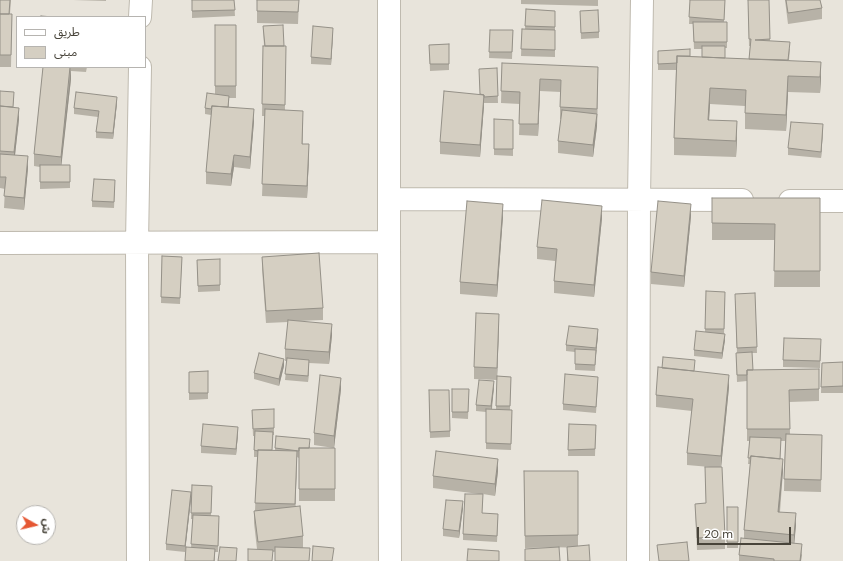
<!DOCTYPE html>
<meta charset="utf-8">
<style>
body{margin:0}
#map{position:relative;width:843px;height:561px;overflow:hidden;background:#f4f2ec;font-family:"DM Sans","Noto Sans Arabic",sans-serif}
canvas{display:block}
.legend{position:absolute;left:16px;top:16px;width:130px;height:52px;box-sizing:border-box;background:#fff;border:1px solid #b6b4b0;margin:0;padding:5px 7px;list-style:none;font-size:12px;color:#48443a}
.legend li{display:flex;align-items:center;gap:8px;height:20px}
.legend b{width:20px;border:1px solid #b6b4b0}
.north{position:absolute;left:16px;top:505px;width:40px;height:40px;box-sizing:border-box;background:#fff;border:1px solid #b6b4b0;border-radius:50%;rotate:98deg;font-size:11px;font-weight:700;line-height:16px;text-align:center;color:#48443a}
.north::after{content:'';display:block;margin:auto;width:14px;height:18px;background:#e55733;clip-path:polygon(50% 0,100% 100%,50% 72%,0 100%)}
.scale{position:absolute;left:697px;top:527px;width:94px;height:18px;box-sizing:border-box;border:2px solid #48443a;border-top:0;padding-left:5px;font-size:12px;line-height:14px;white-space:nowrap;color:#48443a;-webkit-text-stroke:3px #fff;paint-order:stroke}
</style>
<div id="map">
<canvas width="843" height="561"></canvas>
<ul class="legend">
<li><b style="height:5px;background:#fff"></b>طريق</li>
<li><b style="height:11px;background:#d5cfc2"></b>مبنى</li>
</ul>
<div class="north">ش</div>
<div class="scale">20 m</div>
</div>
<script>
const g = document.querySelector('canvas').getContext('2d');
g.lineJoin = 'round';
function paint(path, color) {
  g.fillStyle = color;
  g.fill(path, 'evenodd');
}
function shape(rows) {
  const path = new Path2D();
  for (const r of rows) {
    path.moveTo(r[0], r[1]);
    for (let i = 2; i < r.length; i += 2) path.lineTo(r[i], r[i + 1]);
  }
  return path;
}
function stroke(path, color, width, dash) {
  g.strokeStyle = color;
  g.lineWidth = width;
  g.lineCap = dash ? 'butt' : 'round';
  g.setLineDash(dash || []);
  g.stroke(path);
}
paint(shape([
 [0,0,843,0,843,561,0,561],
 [17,17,145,17,145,67,17,67],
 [24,513,48,513,48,537,24,537]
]), '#e8e4db');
const street = shape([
 [389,0,389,242,390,561],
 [140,17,141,0],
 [389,199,742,200],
 [790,201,843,201],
 [0,243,389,242],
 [138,561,137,243,140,67],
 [638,561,639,199,642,0]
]);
stroke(street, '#bfbaaf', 24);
stroke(street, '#fff', 22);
paint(shape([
 [0,0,11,0,10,14,12,14,11,67,0,67],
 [73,0,106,0,106,1],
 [192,0,234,0,235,16,192,18],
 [257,0,299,0,298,24,257,23],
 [521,0,598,0,598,6,521,4],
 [690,0,725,0,724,22,727,42,727,48,725,48,725,58,749,59,750,46,749,46,748,0,769,0,770,41,790,49,789,60,821,78,820,93,788,92,786,131,745,129,745,106,710,104,709,120,737,137,736,157,674,155,674,138,676,70,658,70,658,51,690,56,702,57,702,49,694,49,693,24,689,24],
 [785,0,820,0,822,8,822,19,788,24],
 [526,9,555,11,555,57,521,56,522,29,525,29],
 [580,11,599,32,599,38,581,39],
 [215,25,236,25,236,98,229,98,229,107,254,121,250,169,234,167,231,186,206,184,206,172,211,115,205,114,205,108,215,94],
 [263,26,284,46,285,110,303,123,302,144,309,156,307,198,262,196,265,116,262,116,263,46,264,46],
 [490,30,513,30,512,59,489,58],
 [333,34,331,65,311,64,311,57],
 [449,44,449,70,430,71,429,45],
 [502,63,598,79,597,126,593,157,558,153,558,141,561,119,560,119,560,107,561,92,540,91,538,136,519,135,520,104,501,103],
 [37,67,87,67,86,72,71,71,71,79,61,165,70,165,70,188,40,189,40,167,34,166,34,154,43,68,37,68],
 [497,68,498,103,484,103,480,157,440,154,440,142,480,94],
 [0,91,14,98,13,107,19,119,15,155,28,168,24,210,4,208,5,189,0,188],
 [117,103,113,139,96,138,96,132,98,117,74,114,74,108],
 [494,119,513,120,513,156,494,155],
 [823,130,821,158,788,155,788,148],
 [115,186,114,208,92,207,92,201],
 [712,198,820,198,820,287,774,287,775,240,712,240],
 [503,216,497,297,460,294,460,282],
 [691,216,684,287,651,284,651,272],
 [602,218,594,297,554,293,554,281,555,261,537,259,537,247],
 [162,256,182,257,180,304,161,303],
 [262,257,323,308,323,320,298,321,332,335,329,364,309,363,308,382,285,380,287,361,285,361,285,349,288,322,266,323,262,269],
 [220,259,220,291,198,292,197,260],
 [706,291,725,298,724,334,725,340,722,359,694,356,694,350,705,332],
 [755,293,757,353,752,353,753,370,819,369,819,401,789,402,790,434,822,435,821,492,784,491,785,441,781,441,780,459,783,471,780,512,796,525,794,543,802,555,801,561,739,561,739,555,744,538,744,530,750,464,748,464,750,441,747,441,747,381,737,382,736,353,737,353,735,301],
 [499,326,497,376,511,377,510,410,512,410,511,450,486,449,486,412,476,411,476,405,494,387,492,409,496,409,497,380,474,379,474,367],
 [598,335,596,355,595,371,575,370,575,352,566,351,566,345],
 [821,345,820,368,783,367,783,360],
 [843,362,843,393,821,393,822,363],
 [284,366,279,386,254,379,254,373],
 [662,368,695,371,729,387,721,467,725,537,725,549,697,550,695,504,706,503,705,467,710,467,687,465,687,453,692,411,656,407,656,395],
 [208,371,208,399,189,400,189,372],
 [598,383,596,413,563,410,563,404],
 [341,389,334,448,314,445,314,433],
 [452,389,469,389,468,419,452,418],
 [429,390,450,431,450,437,430,438],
 [274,409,274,435,273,435,272,450,275,450,276,436,310,446,310,448,335,448,335,501,299,501,299,458,297,457,295,506,303,536,303,548,273,552,257,549,254,523,254,511,255,511,257,457,254,457,254,436,253,436,252,410],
 [569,424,596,425,595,456,568,456],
 [238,434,236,455,201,453,201,446],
 [498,471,495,496,483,494,482,513,498,520,497,542,463,540,463,534,479,494,433,488,433,476],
 [524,471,578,471,578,546,590,561,567,561,567,547,568,547,525,548],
 [192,485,212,486,211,516,219,523,218,552,215,552,215,561,185,561,191,548,193,519,191,519],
 [191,499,185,552,166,550,166,544],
 [727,507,738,507,738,548,727,548],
 [463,508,459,538,443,536,443,529]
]), '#b7b2a7');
paint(shape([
 [333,28,333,34,331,65,331,59],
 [821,62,821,78,820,93,820,77],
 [71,67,71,79,61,169,61,157],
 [598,67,597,126,593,157,593,145,597,117],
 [788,76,788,92,786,131,786,115],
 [540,79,540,91,538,136,538,124],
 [710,88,710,104,708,136,708,120],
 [484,95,484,106,480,157,480,145],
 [117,97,117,103,113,139,113,133],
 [19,108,19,119,14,164,14,152],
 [254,109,254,121,250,169,250,157],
 [303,111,303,123,302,156,302,144],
 [737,121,737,137,736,157,736,141],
 [823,124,823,130,821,158,821,152],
 [309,144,309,156,307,198,307,186],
 [234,155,234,167,231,186,231,174],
 [28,156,28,168,24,210,24,198],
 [503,204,503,216,497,297,497,285],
 [691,204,691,216,684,287,684,276],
 [602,206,602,218,594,297,594,285],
 [499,314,499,326,497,380,497,368],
 [332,324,332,335,329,364,329,352],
 [598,329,598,335,596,355,596,348],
 [725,334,725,340,722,359,722,353],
 [284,359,284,366,279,386,279,379],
 [309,360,309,366,308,382,308,376],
 [729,375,729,387,721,468,721,456],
 [341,378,341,389,334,448,334,436],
 [494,381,494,387,491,413,491,406],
 [238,427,238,434,236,455,236,449],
 [297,451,297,463,295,516,295,504],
 [498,459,498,471,495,496,495,484],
 [783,459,783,471,778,523,778,512],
 [191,492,191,499,185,552,185,546],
 [463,501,463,508,459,538,459,531],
 [796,513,796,525,794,547,794,535],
 [802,544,801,561,800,561]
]), '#959188');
const building = shape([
 [0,0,10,0,9,14,0,14,0,0],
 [192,0,234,0,235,10,192,11,192,0],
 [257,0,299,0,298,12,257,11,257,0],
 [690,0,725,0,724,20,689,17,690,0],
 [748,0,769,0,770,39,755,40,790,42,788,60,749,59,751,39,749,39,748,0],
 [786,0,820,0,822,8,788,13,786,0],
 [526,9,555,11,555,27,525,26,526,9],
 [598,10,599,32,581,33,580,11,598,10],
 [0,14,12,14,11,55,0,55,0,14],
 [41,16,53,17,41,17,41,16],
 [693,22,727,22,727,42,694,42,693,22],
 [215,25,236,25,236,86,215,86,215,25],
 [283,25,284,46,265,46,263,26,283,25],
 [313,26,333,28,331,59,311,57,313,26],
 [522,29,555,30,555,50,521,49,522,29],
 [490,30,513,30,512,52,489,52,490,30],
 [449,44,449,64,430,64,429,45,449,44],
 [263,46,286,46,285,105,262,104,263,46],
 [702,46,725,46,725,58,702,57,702,46],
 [690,49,690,56,677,56,677,63,658,64,658,51,690,49],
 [677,56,821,62,820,77,788,76,786,115,745,113,746,90,710,88,708,120,737,121,736,141,674,138,677,56],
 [502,63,598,67,597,109,560,107,561,80,540,79,538,124,519,124,520,92,501,91,502,63],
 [43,67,70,67,61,157,34,154,43,67],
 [497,68,498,96,484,97,484,95,480,94,479,69,497,68],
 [0,91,14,92,13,107,0,106,0,91],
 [444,91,484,95,480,145,440,142,444,91],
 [76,92,117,97,113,133,96,132,99,111,74,108,76,92],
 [207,93,229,96,228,107,212,106,211,109,205,108,207,93],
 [0,106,19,108,14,152,0,151,0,106],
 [212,106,254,109,250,157,234,155,231,174,206,172,212,106],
 [265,109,303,111,302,144,309,144,307,186,262,184,265,109],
 [562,110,597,114,593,145,558,141,562,110],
 [494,119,513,120,513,149,494,149,494,119],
 [791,122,823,124,821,152,788,148,791,122],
 [0,154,28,156,24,198,4,196,6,177,0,177,0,154],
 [40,165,70,165,70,182,40,182,40,165],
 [94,179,115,180,114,202,92,201,94,179],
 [712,198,820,198,820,271,774,271,775,224,712,223,712,198],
 [542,200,602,206,594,285,554,281,557,249,537,247,542,200],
 [467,201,503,204,497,285,460,282,467,201],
 [658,201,691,204,684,276,651,272,658,201],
 [319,253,323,308,266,311,262,257,319,253],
 [162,256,182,257,180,298,161,297,162,256],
 [220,259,220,285,198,286,197,260,220,259],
 [706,291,725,292,724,329,705,329,706,291],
 [755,293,757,347,737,348,735,294,755,293],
 [476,313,499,314,497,368,474,367,476,313],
 [288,320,332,324,329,352,285,349,288,320],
 [569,326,598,329,596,348,566,345,569,326],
 [696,331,725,334,722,353,694,350,696,331],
 [784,338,821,339,820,361,783,360,784,338],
 [575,349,596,350,595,365,575,364,575,349],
 [752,352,753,370,747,370,747,375,737,375,736,353,752,352],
 [259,353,284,359,279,379,254,373,259,353],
 [663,357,695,360,694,371,662,368,663,357],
 [287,358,309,360,308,376,285,374,287,358],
 [843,362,843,386,821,387,822,363,843,362],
 [658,367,729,375,721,456,687,453,693,399,656,395,658,367],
 [819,369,819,389,789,390,790,429,747,429,747,370,819,369],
 [208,371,208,393,189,393,189,372,208,371],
 [565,374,598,377,596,407,563,404,565,374],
 [320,375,341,378,334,436,314,433,320,375],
 [497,376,511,377,510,406,496,406,497,376],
 [479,380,494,381,491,406,476,405,479,380],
 [452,389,469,389,468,412,452,412,452,389],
 [429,390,449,390,450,431,430,432,429,390],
 [274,409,274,428,253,429,252,410,274,409],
 [486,409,512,410,511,444,486,443,486,409],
 [203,424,238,427,236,449,201,446,203,424],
 [569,424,596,425,595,449,568,450,569,424],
 [255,431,273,432,272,450,258,450,258,451,254,450,255,431],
 [786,434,822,435,821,480,784,479,786,434],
 [276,436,310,439,309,448,299,448,299,451,275,448,276,436],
 [750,437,781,438,780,459,751,456,750,458,748,458,750,437],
 [299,448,335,448,335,489,299,489,299,448],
 [258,450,297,451,295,504,255,503,258,450],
 [436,451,498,459,495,484,433,476,436,451],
 [751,456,783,459,778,512,796,513,794,535,744,530,751,456],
 [705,467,722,467,725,537,697,538,695,504,706,503,705,467],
 [524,471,578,471,578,535,525,536,524,471],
 [192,485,212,486,211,513,191,513,192,485],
 [172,490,191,492,185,546,166,544,172,490],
 [465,494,483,494,482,513,498,514,497,536,463,534,465,494],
 [446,500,463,501,459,531,443,529,446,500],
 [300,506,303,536,258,542,254,511,300,506],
 [727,507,738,507,738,542,727,542,727,507],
 [193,515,219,516,218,546,191,544,193,515],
 [741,538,802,544,800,561,774,561,774,559,739,555,741,538],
 [687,542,689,561,659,561,657,545,687,542],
 [589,545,590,561,568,561,567,547,589,545],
 [313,546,334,548,332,561,312,561,313,546],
 [186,547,215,549,214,561,185,561,186,547],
 [220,547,237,548,236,561,218,561,220,547],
 [275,547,310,548,309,561,275,561,275,547],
 [559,547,560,561,525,561,525,549,559,547],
 [248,549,273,550,272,561,248,561,248,549],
 [468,549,499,551,499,561,467,561,468,549]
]);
paint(building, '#d5cfc2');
stroke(building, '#959188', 1);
</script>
